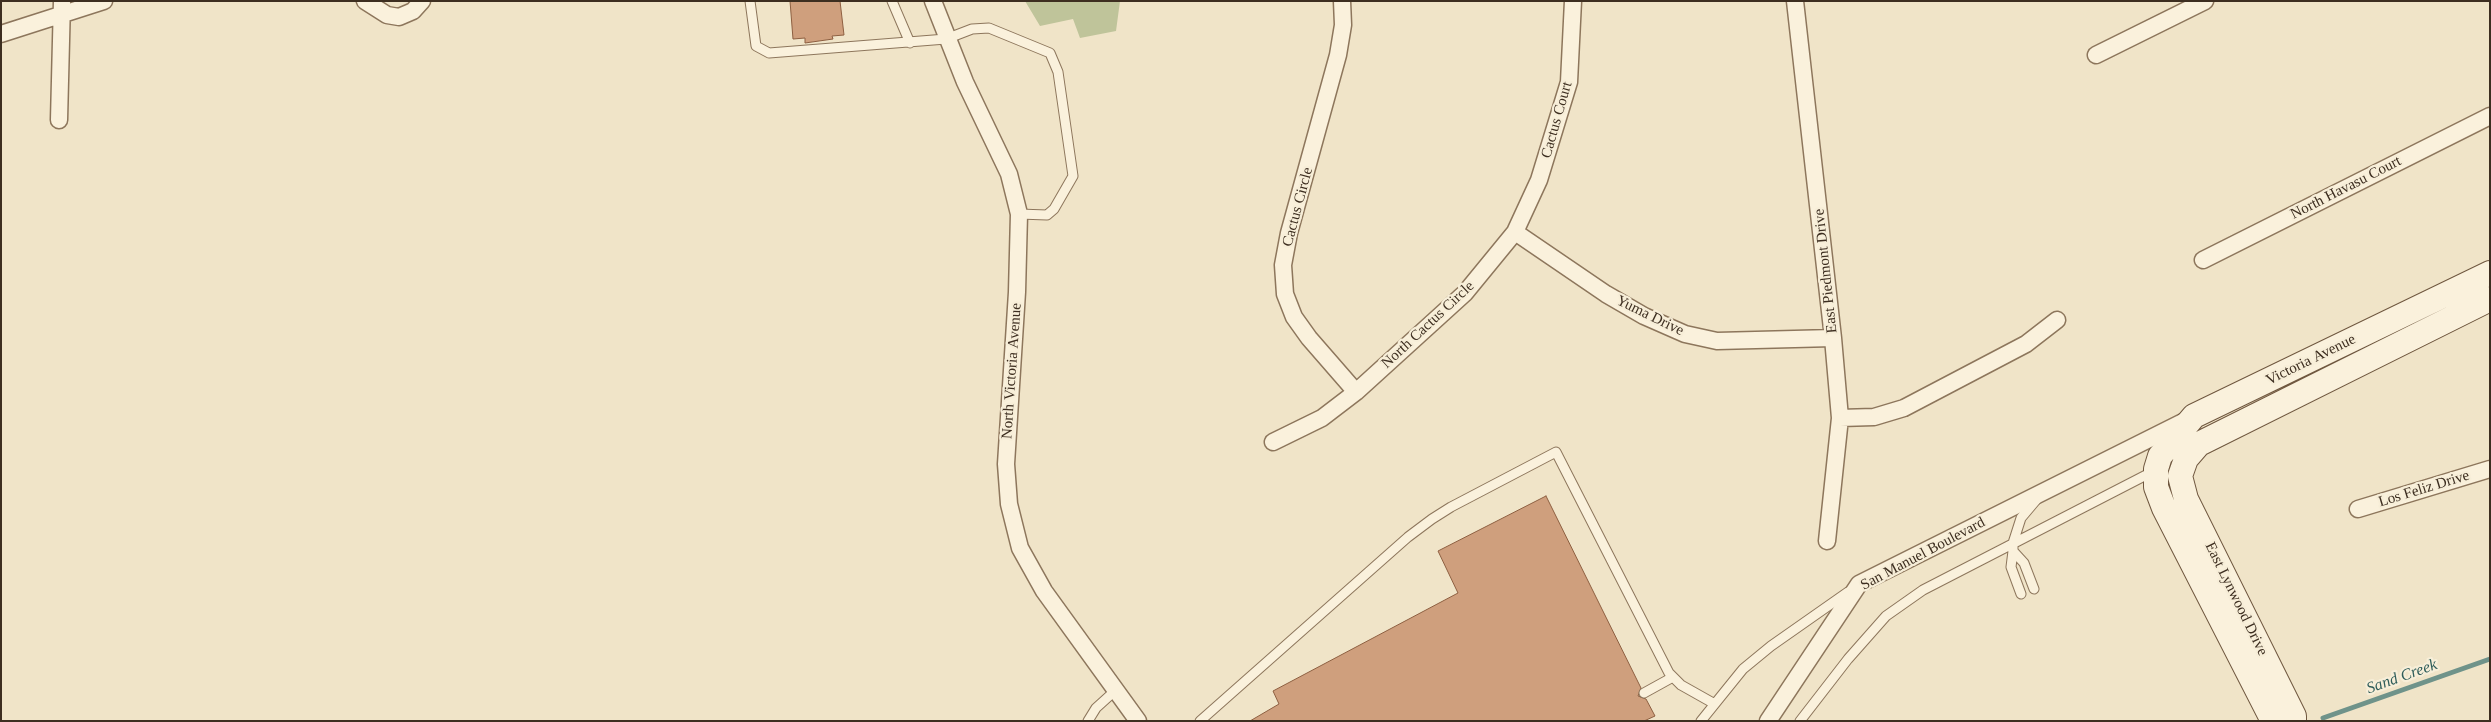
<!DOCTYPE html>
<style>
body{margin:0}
#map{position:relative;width:2491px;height:722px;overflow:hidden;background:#f0e4c8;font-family:Georgia,serif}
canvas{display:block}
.frame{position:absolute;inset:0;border:2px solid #3d2e20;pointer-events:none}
</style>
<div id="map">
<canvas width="2491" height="722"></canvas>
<div class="frame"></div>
</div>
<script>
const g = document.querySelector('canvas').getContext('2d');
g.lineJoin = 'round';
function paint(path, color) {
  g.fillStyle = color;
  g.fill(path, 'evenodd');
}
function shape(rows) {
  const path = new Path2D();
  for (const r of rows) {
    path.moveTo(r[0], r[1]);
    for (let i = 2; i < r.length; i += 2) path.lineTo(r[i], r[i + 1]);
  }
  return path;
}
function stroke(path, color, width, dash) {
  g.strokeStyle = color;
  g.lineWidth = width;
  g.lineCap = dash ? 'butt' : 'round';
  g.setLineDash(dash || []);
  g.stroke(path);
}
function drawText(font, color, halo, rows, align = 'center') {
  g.font = font + ' Georgia,serif';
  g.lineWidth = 4.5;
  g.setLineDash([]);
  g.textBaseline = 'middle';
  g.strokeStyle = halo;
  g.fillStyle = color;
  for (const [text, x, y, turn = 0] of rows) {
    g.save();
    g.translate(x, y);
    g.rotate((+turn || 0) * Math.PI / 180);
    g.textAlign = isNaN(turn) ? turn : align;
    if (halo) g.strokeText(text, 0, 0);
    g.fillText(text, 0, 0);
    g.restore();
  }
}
paint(shape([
 [1025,1,1120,1,1116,31,1080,38,1073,19,1040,26]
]), '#bfc49a');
stroke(shape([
 [2323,718,2490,659]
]), '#6f938a', 5);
const building = shape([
 [790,1,840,1,844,35,832,36,833,39,805,43,805,38,793,39,790,1],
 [1546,496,1641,688,1638,696,1646,699,1655,716,1644,721,1250,721,1279,704,1273,691,1458,593,1438,551,1546,496]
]);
paint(building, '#cf9f7d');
stroke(building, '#8d5f41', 1);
const lane = shape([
 [750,1,756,46,769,53,946,39,972,29,989,28,1050,53,1058,72,1073,176,1054,209,1047,215,1019,214],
 [892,1,910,43],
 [2013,551,2011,567,2021,594],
 [2034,589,2024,563,2013,551,2013,543,2021,518,2037,499],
 [1644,693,1673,677],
 [1088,721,1096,708,1117,689],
 [1200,721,1408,537,1432,519,1451,507,1556,452,1669,673,1681,685,1713,703],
 [1701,721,1743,669,1771,646,1848,592],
 [1800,721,1848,659,1886,616,1923,590,2154,471]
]);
const street = shape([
 [365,1,387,15,399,17,413,11,422,1],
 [933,1,965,82,1009,174,1019,214,1017,292,1006,464,1009,504,1020,548,1044,591,1138,721],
 [1342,1,1343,25,1338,55,1289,233,1283,265,1285,294,1294,317,1309,338,1356,392],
 [1795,1,1833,338,1840,418,1827,541],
 [1,34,104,1],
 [2096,55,2205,1],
 [59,120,62,1],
 [1515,232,1606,294,1644,316,1685,334,1717,341,1833,338],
 [2203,260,2490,116],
 [1840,418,1874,417,1904,408,2026,344,2057,320],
 [1273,442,1322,418,1356,392,1465,293,1515,232,1539,180,1569,82,1573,1],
 [2358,509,2490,469],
 [1768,721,1859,584,2187,420]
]);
const secondary = shape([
 [2273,721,2164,508,2156,487,2156,469,2160,456,2194,416,2490,273],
 [2294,721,2294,716,2186,499,2180,476,2186,459,2199,444,2490,299]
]);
stroke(lane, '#8d765c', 11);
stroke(street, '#8d765c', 19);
stroke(secondary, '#6f573f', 26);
stroke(lane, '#faf1dc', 9);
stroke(street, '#faf1dc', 16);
stroke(secondary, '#faf1dc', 24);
drawText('15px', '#3d2e20', '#f7eed8', [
 ["Cactus Court",1557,120,-74],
 ["North Havasu Court",2346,188,-27],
 ["Cactus Circle",1298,207,-75],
 ["East Piedmont Drive",1826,271,-96],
 ["Yuma Drive",1650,316,26],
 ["North Cactus Circle",1428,325,-43],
 ["Victoria Avenue",2311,360,-26],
 ["North Victoria Avenue",1012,371,-86],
 ["Los Feliz Drive",2424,489,-17],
 ["San Manuel Boulevard",1923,554,-28],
 ["East Lynwood Drive",2236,599,64]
]);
drawText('italic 16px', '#2f5d5a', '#f7eed8', [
 ["Sand Creek",2402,677,-20]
]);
</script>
